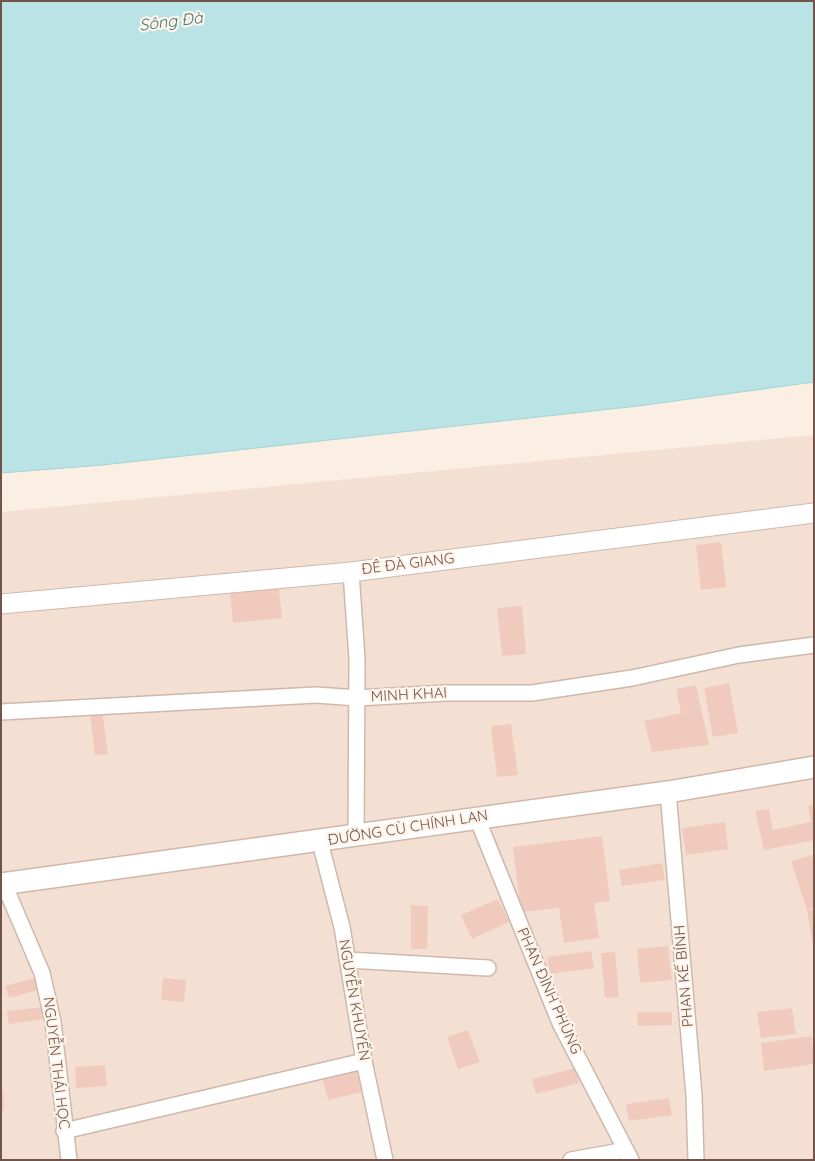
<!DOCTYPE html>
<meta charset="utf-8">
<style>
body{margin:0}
#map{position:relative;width:815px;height:1161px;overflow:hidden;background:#fbefe4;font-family:Quicksand,sans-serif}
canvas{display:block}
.frame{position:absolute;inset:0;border:2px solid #73544b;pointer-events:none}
</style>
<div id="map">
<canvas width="815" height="1161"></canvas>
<div class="frame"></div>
</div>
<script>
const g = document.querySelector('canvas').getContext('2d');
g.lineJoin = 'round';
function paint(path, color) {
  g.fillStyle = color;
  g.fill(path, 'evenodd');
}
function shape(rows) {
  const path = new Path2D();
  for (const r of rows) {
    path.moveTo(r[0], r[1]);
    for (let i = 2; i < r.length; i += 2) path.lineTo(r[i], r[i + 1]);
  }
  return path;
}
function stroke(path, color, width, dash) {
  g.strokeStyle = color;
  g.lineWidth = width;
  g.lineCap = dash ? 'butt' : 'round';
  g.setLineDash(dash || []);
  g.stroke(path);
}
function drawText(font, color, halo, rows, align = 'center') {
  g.font = font + ' Quicksand,sans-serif';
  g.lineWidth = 4.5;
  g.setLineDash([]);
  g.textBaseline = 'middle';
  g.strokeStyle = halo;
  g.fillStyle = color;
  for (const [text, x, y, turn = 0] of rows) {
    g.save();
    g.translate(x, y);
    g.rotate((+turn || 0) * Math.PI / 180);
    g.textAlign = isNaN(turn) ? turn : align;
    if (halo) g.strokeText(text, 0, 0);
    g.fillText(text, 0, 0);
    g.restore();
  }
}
paint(shape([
 [814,435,814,1160,1,1160,1,512]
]), '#f3e0d3');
const water = shape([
 [1,1,814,1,814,382,638,406,102,465,1,473,1,1]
]);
paint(water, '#b9e3e4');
stroke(water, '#a0d3d5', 1);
paint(shape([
 [721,542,726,587,701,590,696,545],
 [278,579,282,618,233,623,229,584],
 [522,606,526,654,502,656,497,608],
 [729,683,738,733,713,737,704,688],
 [696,685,709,745,652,752,644,721,681,713,676,689],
 [102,711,108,754,95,755,90,713],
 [511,724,518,775,497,777,491,726],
 [814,805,814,840,764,850,755,811,769,809,773,830,811,822,808,806],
 [725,822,728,849,686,855,682,828],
 [602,836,610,901,594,903,599,938,564,943,559,908,521,912,513,847],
 [812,855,814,862,814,908,807,910,791,861],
 [662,863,665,880,622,886,619,870],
 [498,899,509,922,472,939,461,915],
 [411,905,428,906,427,949,411,949],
 [814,909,814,946,813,946,807,910],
 [668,946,672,980,640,983,637,949],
 [591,951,594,968,550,974,547,957],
 [615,952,619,997,605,998,601,953],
 [35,978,38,990,9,998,5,986],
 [163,978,186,980,184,1002,161,1000],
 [44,1007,45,1019,9,1024,7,1011],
 [792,1008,796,1034,761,1038,757,1012],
 [637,1012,672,1012,672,1025,638,1026],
 [468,1030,480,1062,458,1069,447,1037],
 [812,1036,814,1064,764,1071,761,1043],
 [105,1065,107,1086,76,1088,75,1067],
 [355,1066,362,1092,328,1100,321,1074],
 [575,1068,579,1083,536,1094,532,1079],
 [1,1091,3,1091,4,1110,1,1110],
 [669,1098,672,1115,629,1121,626,1104]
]), '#f0cbbd');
const minor = shape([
 [351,572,357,659,356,836],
 [1,712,316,695,358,698,446,693,532,693,632,678,739,655,814,645],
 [668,792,694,1095,696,1160],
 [477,818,560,1023,631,1160],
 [320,842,342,927,364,1061,385,1160],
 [4,884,42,973,53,1022,69,1160],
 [348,960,488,968],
 [64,1131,364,1061],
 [571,1160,626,1150]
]);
const tertiary = shape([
 [1,604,351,572,814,513]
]);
const secondary = shape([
 [1,884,668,792,814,767]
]);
stroke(minor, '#ceb8ae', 18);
stroke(tertiary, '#ceb8ae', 21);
stroke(secondary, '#d1b7ab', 24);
stroke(minor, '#fff', 15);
stroke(tertiary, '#fff', 19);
stroke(secondary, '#fff', 21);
drawText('15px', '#73544b', '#fef4ea', [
 ["ĐÊ ĐÀ GIANG",408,564,-7],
 ["MINH KHAI",409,695,-3],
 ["ĐƯỜNG CÙ CHÍNH LAN",408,828,-9],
 ["PHAN KẾ BÍNH",684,976,-95],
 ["PHAN ĐÌNH PHÙNG",549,991,66],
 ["NGUYỄN KHUYẾN",354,1000,80],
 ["NGUYỄN THÁI HỌC",56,1063,83]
]);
drawText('italic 16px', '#3f7578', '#fef4ea', [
 ["Sông Đà",171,22,-7]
]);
</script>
